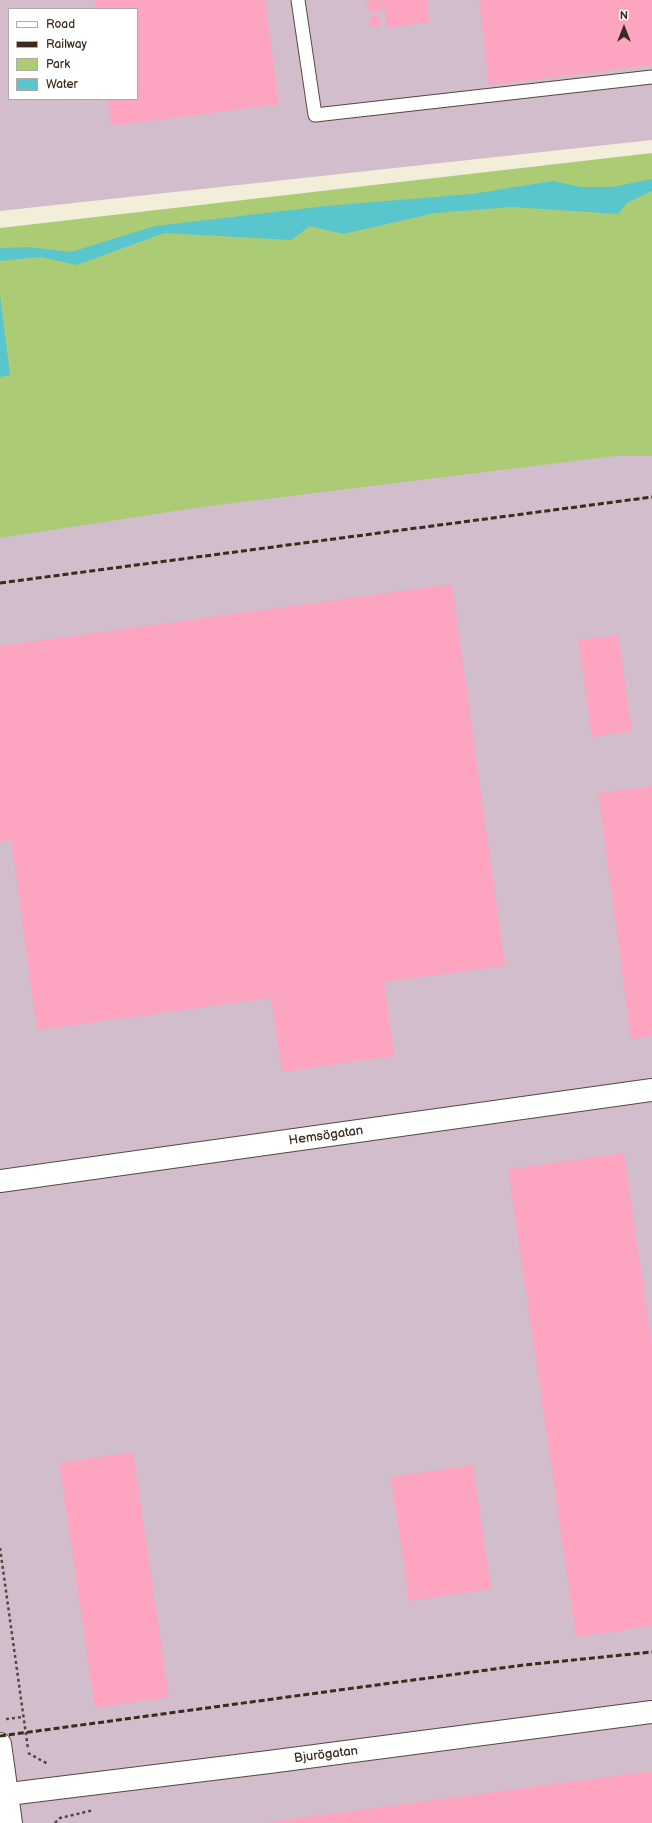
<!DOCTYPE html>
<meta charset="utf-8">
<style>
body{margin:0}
#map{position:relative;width:652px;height:1823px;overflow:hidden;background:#f3eeda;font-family:"Balsamiq Sans",sans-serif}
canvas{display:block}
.legend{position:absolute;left:8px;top:8px;width:130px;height:92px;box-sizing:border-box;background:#fff;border:1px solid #b1aaa5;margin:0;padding:5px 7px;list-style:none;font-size:12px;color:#3b2a1e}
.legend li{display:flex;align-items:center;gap:8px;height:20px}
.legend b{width:20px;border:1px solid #b1aaa5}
.north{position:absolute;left:604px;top:8px;width:40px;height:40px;-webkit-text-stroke:3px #fff;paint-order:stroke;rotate:0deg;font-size:11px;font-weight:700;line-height:16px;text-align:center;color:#3b2a1e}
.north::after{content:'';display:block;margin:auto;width:14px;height:18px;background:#3b2a1e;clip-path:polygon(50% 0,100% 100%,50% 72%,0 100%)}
</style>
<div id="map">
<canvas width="652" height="1823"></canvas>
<ul class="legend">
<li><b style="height:5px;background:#fff"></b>Road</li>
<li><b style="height:5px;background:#3b2a1e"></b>Railway</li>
<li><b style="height:11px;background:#abcc74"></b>Park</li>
<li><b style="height:11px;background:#59c6ce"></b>Water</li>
</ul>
<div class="north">N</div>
</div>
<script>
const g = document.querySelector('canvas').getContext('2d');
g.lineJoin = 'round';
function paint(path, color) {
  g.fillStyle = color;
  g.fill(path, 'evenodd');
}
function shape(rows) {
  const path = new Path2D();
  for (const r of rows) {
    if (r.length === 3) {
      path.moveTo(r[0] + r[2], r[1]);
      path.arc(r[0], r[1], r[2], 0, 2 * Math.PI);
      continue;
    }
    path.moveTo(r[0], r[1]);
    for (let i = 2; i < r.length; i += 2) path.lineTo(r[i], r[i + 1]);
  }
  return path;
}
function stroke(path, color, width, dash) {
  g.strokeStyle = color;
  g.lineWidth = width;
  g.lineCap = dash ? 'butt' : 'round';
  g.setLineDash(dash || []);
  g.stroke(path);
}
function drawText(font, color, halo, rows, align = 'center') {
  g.font = font + ' "Balsamiq Sans",sans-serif';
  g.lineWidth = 3;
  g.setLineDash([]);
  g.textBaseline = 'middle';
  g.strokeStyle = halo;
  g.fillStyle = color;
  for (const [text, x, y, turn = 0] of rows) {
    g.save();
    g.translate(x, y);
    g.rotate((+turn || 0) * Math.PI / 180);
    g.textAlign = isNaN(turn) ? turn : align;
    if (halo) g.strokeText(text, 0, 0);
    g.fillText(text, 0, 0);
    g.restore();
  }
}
paint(shape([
 [0,0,652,0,652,140,0,211],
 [9,9,137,9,137,99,9,99],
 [652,369,652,1823,0,1823,0,445]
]), '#d1bdcc');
paint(shape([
 [652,153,652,456,615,456,201,507,0,538,0,228]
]), '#abcc74');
paint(shape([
 [652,179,652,191,627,203,618,214,512,207,435,213,343,234,310,226,291,240,164,233,77,265,41,257,0,261,0,248,28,247,71,252,155,226,326,206,472,194,553,181,581,187,612,187],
 [0,295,10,375,0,377]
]), '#59c6ce');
paint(shape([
 [95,0,265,0,279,104,111,126,108,99,137,99,137,9,96,9],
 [369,0,381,0,383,5,381,11,375,13,369,11,366,5],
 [383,0,427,0,430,22,387,28],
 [479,0,652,0,652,65,489,85],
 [375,22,6],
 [452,584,505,966,384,982,394,1056,282,1072,271,998,37,1030,11,840,0,841,0,646],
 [618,635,632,731,592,737,578,640],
 [652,786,652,1036,631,1039,598,793],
 [624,1153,652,1346,652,1626,576,1637,508,1169],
 [133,1452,169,1697,95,1708,59,1463],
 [473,1465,491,1589,409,1601,391,1477],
 [652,1771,652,1823,270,1823,270,1822]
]), '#fca4c0');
const service = shape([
 [298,0,315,115,652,77]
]);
const minor = shape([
 [0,1795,269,1762,652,1712]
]);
const tertiary = shape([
 [0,1181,652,1090],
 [0,1744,11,1823]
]);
stroke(service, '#57473a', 15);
stroke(minor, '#57473a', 24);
stroke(tertiary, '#57473a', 24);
stroke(shape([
 [0,1548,28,1749],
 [6,1719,23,1717],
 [28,1753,48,1764],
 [55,1823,60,1818,94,1810]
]), '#57473a', 2.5, [3, 3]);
stroke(service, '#fff', 13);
stroke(minor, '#fff', 22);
stroke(tertiary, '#fff', 22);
stroke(shape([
 [0,583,652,497],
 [0,1736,524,1665,652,1652]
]), '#3b2a1e', 3, [6, 3]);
drawText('13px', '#3b2a1e', '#fff', [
 ["Hemsögatan",326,1136,-8],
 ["Bjurögatan",326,1755,-7]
]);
</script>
